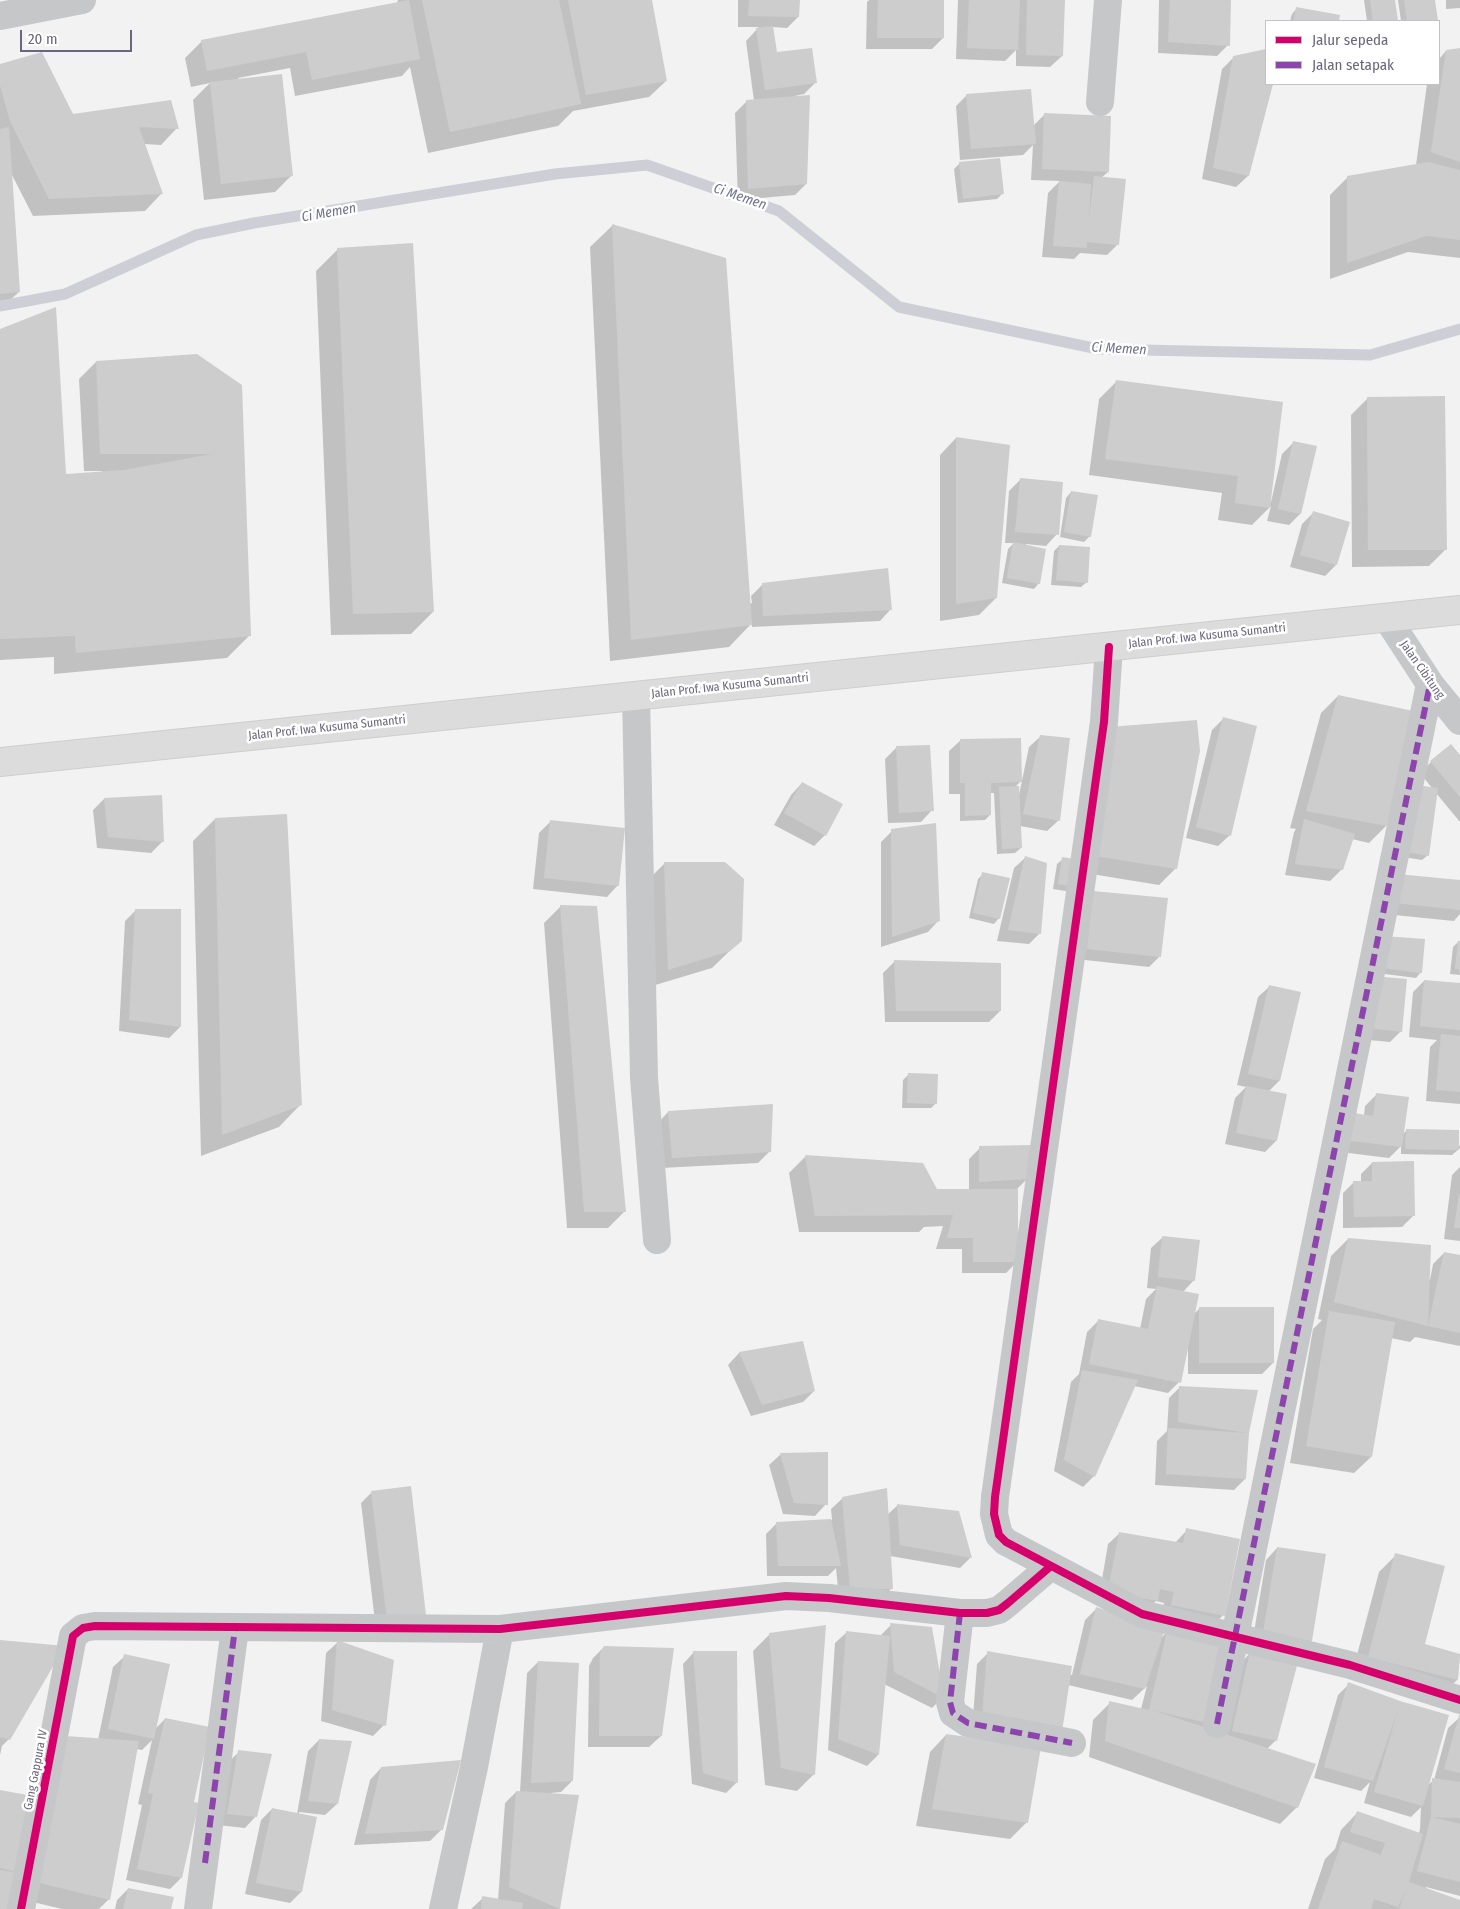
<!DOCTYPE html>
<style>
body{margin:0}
#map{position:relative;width:1460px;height:1909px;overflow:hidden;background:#f1f2f1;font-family:"Fira Sans Condensed",sans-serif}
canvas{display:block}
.legend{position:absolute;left:1265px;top:20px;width:175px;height:65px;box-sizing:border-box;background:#fff;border:1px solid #c3c2cb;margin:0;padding:6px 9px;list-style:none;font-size:15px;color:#69667d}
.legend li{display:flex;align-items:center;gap:10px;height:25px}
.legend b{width:25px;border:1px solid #c3c2cb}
.scale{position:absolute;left:20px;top:30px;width:112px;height:22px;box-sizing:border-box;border:2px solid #69667d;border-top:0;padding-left:6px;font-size:15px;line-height:18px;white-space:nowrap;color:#69667d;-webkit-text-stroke:4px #fff;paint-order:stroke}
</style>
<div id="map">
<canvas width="1460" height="1909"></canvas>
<ul class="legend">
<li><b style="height:6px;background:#d6006c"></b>Jalur sepeda</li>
<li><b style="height:6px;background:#8e44ad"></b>Jalan setapak</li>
</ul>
<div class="scale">20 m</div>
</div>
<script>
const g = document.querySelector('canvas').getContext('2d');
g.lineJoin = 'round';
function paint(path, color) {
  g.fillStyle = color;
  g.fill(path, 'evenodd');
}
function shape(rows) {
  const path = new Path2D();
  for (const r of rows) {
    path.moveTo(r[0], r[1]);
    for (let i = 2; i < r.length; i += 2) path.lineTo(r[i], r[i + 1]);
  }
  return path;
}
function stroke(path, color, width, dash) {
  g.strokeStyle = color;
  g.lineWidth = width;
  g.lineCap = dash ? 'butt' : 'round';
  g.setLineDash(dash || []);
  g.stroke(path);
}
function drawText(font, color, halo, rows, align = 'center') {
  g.font = font + ' "Fira Sans Condensed",sans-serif';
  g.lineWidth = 5;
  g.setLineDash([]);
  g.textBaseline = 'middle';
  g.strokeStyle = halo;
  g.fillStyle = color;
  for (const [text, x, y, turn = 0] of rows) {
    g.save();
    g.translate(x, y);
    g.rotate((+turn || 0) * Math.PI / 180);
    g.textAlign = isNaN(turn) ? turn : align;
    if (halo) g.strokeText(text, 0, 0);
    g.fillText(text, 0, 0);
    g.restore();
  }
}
paint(shape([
 [398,0,651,0,666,81,649,97,573,111,558,126,428,153,410,67,402,76,295,96,290,68,238,78,292,175,275,192,204,200,193,100,210,83,191,87,185,58,202,41,397,3],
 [738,0,798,0,798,17,787,28,772,27,776,54,815,83,804,94,795,96,806,184,795,195,738,200,735,113,747,101,754,101,746,41,759,27,738,27],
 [869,0,943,0,943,38,932,49,866,49,867,2],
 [958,0,1063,0,1062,56,1050,67,1016,66,1016,50,1005,61,956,59],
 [1159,0,1230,0,1228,45,1217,56,1158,53],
 [1364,0,1394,0,1397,21,1367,21],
 [1398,0,1433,0,1436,21,1401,21],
 [1446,0,1460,0,1460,8,1446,9],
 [1297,8,1339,16,1338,21,1290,21,1292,14],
 [1266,50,1266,84,1272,84,1248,176,1236,187,1202,179,1222,69,1234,57],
 [1460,50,1460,258,1408,252,1330,279,1330,195,1347,178,1416,165,1427,84,1439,84,1439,59,1446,51],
 [0,65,72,115,177,128,161,145,144,144,161,194,145,211,33,216,11,173,19,292,0,309],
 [967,95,1033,126,1045,114,1108,172,1101,178,1118,244,1107,255,1080,253,1074,259,1042,257,1048,193,1060,181,1031,180,1033,145,1023,155,960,160,956,106],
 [960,163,1002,194,997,199,958,203,954,169],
 [612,226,724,259,749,604,752,603,751,596,763,584,891,609,880,621,752,627,752,623,729,647,610,661,590,247],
 [338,249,433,612,411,634,331,635,316,271],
 [0,330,65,477,102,473,102,471,84,471,79,379,96,362,196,356,249,636,227,658,54,674,54,657,0,660],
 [1116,382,1282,403,1269,502,1271,502,1282,454,1293,443,1300,514,1289,525,1267,521,1271,506,1252,525,1218,520,1222,493,1089,475,1099,399],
 [1368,398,1446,549,1429,566,1352,567,1351,415],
 [956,438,996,598,979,615,940,621,940,455],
 [1020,480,1057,534,1046,546,1026,544,1039,583,1034,589,1002,583,1008,549,1014,543,1005,543,1009,491],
 [1071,492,1090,536,1084,542,1060,537,1066,498],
 [1313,513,1336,565,1325,576,1290,567,1302,524],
 [1059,546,1087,582,1081,587,1051,585,1054,551],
 [1338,696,1386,826,1369,843,1352,839,1342,869,1330,881,1285,875,1294,832,1296,829,1290,828,1321,713],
 [1223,719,1230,835,1218,846,1186,838,1212,730],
 [1041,736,1059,820,1047,831,1020,826,1021,848,1015,853,997,854,994,793,990,793,990,815,985,820,960,821,960,794,949,794,949,751,961,740,1020,782,1014,788,1019,795,1029,747],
 [1093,745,1176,868,1159,885,1079,872,1071,892,1053,889,1057,864,1063,859,1080,861],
 [896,748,932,810,921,822,888,823,885,759],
 [1460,756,1460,822,1436,793,1428,855,1422,860,1403,857,1432,788,1420,773,1431,762],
 [802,783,825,835,814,846,774,825,791,795],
 [104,799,163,841,151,853,97,848,93,810],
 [215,819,301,1104,279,1127,201,1156,193,841],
 [551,821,618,885,607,897,533,889,539,833],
 [892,831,939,920,928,932,881,947,881,842],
 [1026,857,1040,933,1029,944,997,941,1014,868],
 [665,863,740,941,712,968,652,986,648,880],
 [983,874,999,918,994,924,969,918,978,879],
 [1460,881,1460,914,1454,921,1384,914,1387,887],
 [1082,903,1160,956,1149,967,1076,959],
 [561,906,625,1211,608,1228,567,1228,544,923],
 [136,910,180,1027,169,1038,119,1031,125,921],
 [1379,942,1421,972,1416,978,1377,973],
 [1458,942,1460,975,1450,974,1453,947],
 [894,962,1000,1011,989,1022,885,1022,883,973],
 [1424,981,1460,984,1460,1104,1426,1101,1430,1047,1437,1040,1409,1037,1413,992],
 [1270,986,1279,1081,1268,1092,1286,1095,1276,1141,1265,1152,1225,1144,1235,1098,1246,1087,1237,1085,1258,997],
 [1362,988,1401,1031,1390,1042,1358,1039],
 [909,1074,936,1103,931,1108,902,1108,903,1080],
 [1377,1094,1402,1135,1407,1130,1458,1146,1460,1146,1460,1142,1460,1151,1460,1148,1452,1155,1401,1154,1401,1146,1389,1158,1332,1151,1364,1116,1365,1106],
 [668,1112,770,1151,758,1163,661,1168,657,1124],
 [980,1148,1027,1179,1017,1189,1017,1262,1006,1273,962,1273,962,1249,936,1249,943,1226,924,1227,919,1232,799,1232,789,1173,806,1156,936,1190,969,1190,969,1159],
 [1372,1163,1413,1216,1402,1227,1343,1228,1343,1193,1354,1182,1361,1182,1361,1174],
 [1460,1167,1460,1241,1444,1239,1452,1175],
 [1163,1237,1194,1280,1183,1292,1193,1315,1200,1308,1273,1363,1262,1374,1188,1374,1188,1344,1179,1382,1168,1393,1134,1386,1094,1476,1083,1487,1054,1471,1071,1382,1079,1374,1087,1332,1098,1321,1140,1329,1146,1299,1156,1289,1147,1288,1151,1248],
 [1348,1239,1430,1280,1433,1264,1444,1253,1460,1257,1460,1346,1415,1337,1410,1342,1391,1338,1371,1457,1354,1473,1290,1463,1313,1329,1322,1320,1318,1319,1331,1256],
 [802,1342,814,1391,803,1402,751,1416,728,1365,739,1353],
 [1180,1387,1248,1433,1245,1479,1234,1490,1155,1485,1157,1441,1167,1431,1169,1398],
 [781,1454,826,1504,815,1516,783,1514,769,1465],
 [372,1492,425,1615,376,1630,361,1503],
 [843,1498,887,1515,898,1505,971,1557,960,1568,890,1556,892,1588,881,1599,839,1599,836,1568,828,1576,767,1576,766,1534,777,1523,832,1520,831,1509],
 [1187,1530,1223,1615,1212,1627,1160,1616,1164,1603,1156,1601,1145,1612,1098,1603,1108,1544,1120,1533,1175,1543],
 [1277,1548,1311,1640,1299,1651,1252,1644,1266,1560],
 [1396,1555,1423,1645,1460,1655,1457,1680,1440,1697,1352,1674,1379,1572],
 [1096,1609,1160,1639,1167,1632,1239,1665,1250,1653,1276,1740,1267,1749,1297,1807,1280,1824,1089,1757,1093,1720,1110,1703,1141,1709,1147,1686,1132,1700,1068,1685,972,1730,977,1664,988,1653,1072,1675,1085,1620],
 [891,1625,943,1697,932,1708,884,1684,878,1755,867,1766,828,1750,835,1643,847,1632,880,1636],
 [770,1634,814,1774,797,1791,765,1785,753,1651],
 [0,1642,9,1739,2,1746,0,1755],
 [338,1642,384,1725,373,1736,321,1721,326,1653],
 [604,1647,661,1736,649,1747,588,1747,589,1666,593,1658],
 [694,1652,737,1782,726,1793,692,1784,683,1664],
 [125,1656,155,1729,165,1719,193,1803,181,1878,170,1889,126,1880,142,1805,138,1804,152,1740,142,1750,136,1749,109,1899,99,1909,62,1909,16,1898,98,1740,113,1667],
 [538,1662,572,1781,561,1792,551,1793,551,1794,577,1796,559,1909,471,1909,483,1898,498,1900,505,1803,516,1792,520,1792,527,1673],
 [1349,1684,1400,1703,1429,1784,1434,1780,1448,1728,1460,1717,1460,1896,1426,1887,1426,1889,1460,1901,1460,1909,1308,1909,1325,1859,1335,1849,1341,1830,1357,1813,1419,1833,1420,1829,1421,1807,1411,1817,1364,1803,1370,1782,1361,1791,1314,1778,1338,1695],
 [946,1735,1027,1822,1010,1839,916,1826,930,1752],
 [319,1740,337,1804,325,1815,299,1812,299,1814,316,1818,301,1892,290,1903,245,1894,261,1820,272,1809,297,1814,308,1751],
 [239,1752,256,1816,245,1828,217,1825,227,1763],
 [381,1768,441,1830,430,1841,354,1845,370,1780],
 [0,1791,31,1797,8,1909,0,1909],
 [128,1889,170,1909,115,1909,117,1900]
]), '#0003');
stroke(shape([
 [0,306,65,294,196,235,254,223,555,174,647,165,779,211,899,307,1098,349,1370,355,1460,329]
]), '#cecfd6', 11);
paint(shape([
 [409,0,420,59,312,80,306,52,207,71,201,40],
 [422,0,559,0,581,104,450,132],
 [568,0,652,0,667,81,586,95],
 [749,0,800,0,799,17,748,16],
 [878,0,944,0,944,38,877,38],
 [969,0,1020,0,1018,50,967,48],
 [1027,0,1065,0,1063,56,1026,55],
 [1170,0,1231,0,1230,46,1168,42],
 [1370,0,1395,0,1398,21,1373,21],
 [1404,0,1435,0,1438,21,1407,21],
 [1296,7,1340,15,1339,21,1294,21],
 [773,26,777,52,812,48,817,83,765,90,756,28],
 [1460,48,1460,162,1431,152,1446,50],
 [1266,49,1266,84,1273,84,1249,176,1213,168,1233,56],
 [42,52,73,114,171,100,179,129,139,127,163,194,49,199,10,121,0,85,0,64],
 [282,74,293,176,221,184,210,82],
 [1031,89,1036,144,971,149,966,94],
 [810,95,807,184,748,189,746,100],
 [1044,113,1111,116,1109,172,1042,169],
 [9,127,20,292,0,294,0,129],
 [1000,158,1004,194,963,199,959,162],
 [1428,162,1460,170,1460,240,1426,236,1347,263,1347,176],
 [1094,176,1126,179,1119,245,1087,242,1087,248,1053,246,1059,181,1091,184,1089,220],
 [612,224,726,258,752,625,631,640],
 [413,243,434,612,353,614,337,248],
 [56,307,66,474,124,470,212,454,100,454,96,361,197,354,242,385,251,636,76,653,75,636,0,639,0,329],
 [1116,380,1283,402,1270,508,1235,503,1238,476,1105,459],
 [1445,396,1447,550,1368,550,1367,397],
 [956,437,1010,445,997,598,956,604],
 [1293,441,1317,446,1301,514,1278,509],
 [1020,478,1063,482,1059,535,1015,532],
 [1071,491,1098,495,1091,537,1064,532],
 [1313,511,1350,522,1337,565,1300,555],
 [1013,542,1046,549,1040,584,1007,578],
 [1059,545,1090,547,1088,583,1056,580],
 [888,568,892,610,763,616,762,583],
 [1338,695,1418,712,1387,826,1306,811],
 [1223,717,1257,726,1231,836,1196,827],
 [1197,720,1200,751,1177,869,1095,856,1109,727],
 [1040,735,1070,738,1060,821,1023,814],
 [1021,738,1022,782,991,783,991,815,965,816,965,783,960,783,960,739],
 [1451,744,1460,755,1460,797,1430,761],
 [930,745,934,811,899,813,896,746],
 [802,782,843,804,826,836,784,813],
 [1416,785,1438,788,1429,856,1407,852],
 [1019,786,1022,848,1002,849,999,787],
 [162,795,164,842,108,837,104,798],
 [287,814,302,1105,222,1135,215,818],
 [1304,819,1355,834,1343,870,1295,864],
 [550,820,625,828,619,886,544,878],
 [936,823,940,921,892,937,891,829],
 [1025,856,1047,863,1041,934,1008,930],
 [1062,857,1082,860,1077,887,1058,884],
 [664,862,725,862,744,879,742,941,730,951,668,970],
 [982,872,1010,878,1000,919,973,913],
 [1397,874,1460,880,1460,910,1395,903],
 [1093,891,1168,898,1161,957,1087,949],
 [560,905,597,906,626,1212,584,1212],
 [135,909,181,909,181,1027,129,1020],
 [1384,936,1425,939,1422,973,1381,968],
 [1458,941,1460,941,1460,969,1455,969],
 [894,960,1001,963,1001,1011,896,1011],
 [1373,976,1407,979,1402,1032,1368,1028],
 [1424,980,1460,983,1460,1030,1420,1026],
 [1269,985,1301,992,1280,1081,1248,1074],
 [1441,1034,1460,1036,1460,1092,1436,1090],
 [908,1073,938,1074,937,1104,907,1103],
 [1246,1086,1287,1094,1277,1141,1236,1133],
 [1376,1093,1409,1097,1402,1147,1343,1140,1347,1112,1373,1116],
 [773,1104,771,1152,672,1158,668,1111],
 [1406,1129,1459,1130,1459,1150,1405,1149],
 [1033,1145,1028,1179,979,1182,979,1146],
 [805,1155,923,1163,937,1189,1018,1189,1018,1262,973,1262,973,1238,947,1238,953,1215,815,1216],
 [1414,1161,1415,1216,1354,1217,1353,1181,1372,1181,1372,1162],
 [1459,1194,1460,1194,1460,1228,1454,1228],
 [1162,1236,1200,1240,1195,1281,1158,1277],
 [1348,1238,1431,1245,1428,1326,1334,1302],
 [1444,1252,1460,1255,1460,1333,1428,1326],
 [1157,1286,1199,1294,1181,1383,1089,1364,1098,1319,1148,1329],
 [1199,1307,1274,1307,1274,1363,1199,1363],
 [1329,1311,1395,1322,1372,1457,1306,1446],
 [803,1341,815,1391,762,1405,739,1352],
 [1082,1370,1138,1380,1095,1477,1064,1460],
 [1179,1386,1258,1390,1249,1433,1246,1479,1166,1474,1168,1428,1247,1433,1178,1422],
 [828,1452,828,1505,794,1503,780,1453],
 [411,1486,426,1615,387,1620,371,1491],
 [887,1488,893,1589,850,1589,842,1497],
 [897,1504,959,1511,972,1558,900,1545],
 [831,1519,841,1566,778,1566,776,1522],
 [1186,1528,1240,1539,1225,1616,1171,1605,1174,1592,1160,1589,1158,1601,1108,1592,1119,1532,1183,1543],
 [1277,1547,1326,1554,1312,1641,1263,1633],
 [1395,1553,1445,1566,1425,1644,1460,1654,1458,1680,1368,1657],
 [1096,1607,1165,1629,1145,1689,1080,1674],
 [890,1623,932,1627,944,1698,894,1672],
 [826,1625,815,1775,781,1768,769,1633],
 [846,1631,890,1636,879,1755,838,1739],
 [1167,1631,1230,1644,1212,1724,1152,1710,1316,1764,1298,1808,1105,1741,1109,1701,1149,1710],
 [0,1640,65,1646,10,1740,0,1737],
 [337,1640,394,1660,386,1726,332,1710],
 [604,1646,674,1648,662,1736,599,1736,600,1654],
 [693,1651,737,1651,738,1783,703,1773],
 [987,1651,1072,1666,1062,1732,982,1719],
 [1250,1652,1298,1662,1277,1741,1232,1731],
 [124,1654,170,1664,154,1739,108,1729],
 [538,1661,579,1663,573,1781,531,1783],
 [1348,1682,1400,1701,1449,1715,1423,1806,1374,1792,1398,1710,1373,1781,1324,1767],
 [1460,1712,1460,1773,1444,1769],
 [165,1718,210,1727,194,1802,199,1803,182,1878,137,1869,153,1794,148,1793],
 [946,1734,1041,1747,1028,1823,932,1809],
 [65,1736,139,1741,110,1900,32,1881],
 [319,1739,352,1741,338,1804,308,1801],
 [238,1750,272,1754,257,1817,227,1814],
 [461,1760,443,1830,365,1834,381,1767],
 [1432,1778,1460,1782,1460,1818,1431,1817,1460,1824,1460,1882,1417,1871,1431,1817],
 [0,1790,33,1796,17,1872,0,1868],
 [516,1791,579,1795,560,1909,509,1887],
 [272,1808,317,1817,302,1892,256,1883],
 [1357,1811,1423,1834,1409,1882,1460,1900,1460,1909,1399,1909,1407,1887,1398,1907,1374,1899,1371,1909,1318,1909,1342,1841,1381,1855,1385,1843,1350,1832],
 [0,1870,17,1873,9,1909,0,1909],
 [128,1888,174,1897,171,1909,123,1909],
 [482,1896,523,1903,522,1909,481,1909]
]), '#cdcdce');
const secondary = shape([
 [0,762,1460,610]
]);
stroke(secondary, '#cececf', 30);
stroke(shape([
 [0,16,82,0],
 [1100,102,1108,0],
 [1387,618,1430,684,1460,721],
 [1109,647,1104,722,995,1497,994,1514,999,1535,1006,1542,1142,1614,1350,1665,1460,1700],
 [636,696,644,1078,657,1240],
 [960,1613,950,1702,953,1713,968,1723,1072,1743],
 [1217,1724,1430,684],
 [21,1909,73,1636,83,1628,95,1626,500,1629,786,1596,829,1598,960,1613,987,1613,999,1610,1008,1603,1051,1566],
 [198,1909,235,1628],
 [443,1909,474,1767,500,1629]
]), '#c6c7c8', 28);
stroke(secondary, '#dddcdd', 28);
stroke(shape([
 [960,1613,950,1702,953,1713,968,1723,1072,1743],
 [1217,1724,1430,684],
 [205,1863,235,1628]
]), '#8e44ad', 6, [12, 6]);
stroke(shape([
 [1109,647,1104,722,995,1497,994,1514,999,1535,1006,1542,1142,1614,1350,1665,1460,1700],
 [21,1909,73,1636,83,1628,95,1626,500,1629,786,1596,829,1598,960,1613,987,1613,999,1610,1008,1603,1051,1566]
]), '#d6006c', 8);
drawText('12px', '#69667d', '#fff', [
 ["Jalan Prof. Iwa Kusuma Sumantri",1207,636,-6],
 ["Jalan Cibitung",1422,670,55],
 ["Jalan Prof. Iwa Kusuma Sumantri",730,686,-6],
 ["Jalan Prof. Iwa Kusuma Sumantri",327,728,-6],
 ["Gang Gappura IV",36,1770,-79]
]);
drawText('italic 14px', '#71738e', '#fff', [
 ["Ci Memen",740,197,19],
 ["Ci Memen",329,213,-10],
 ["Ci Memen",1119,349,3]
]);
</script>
